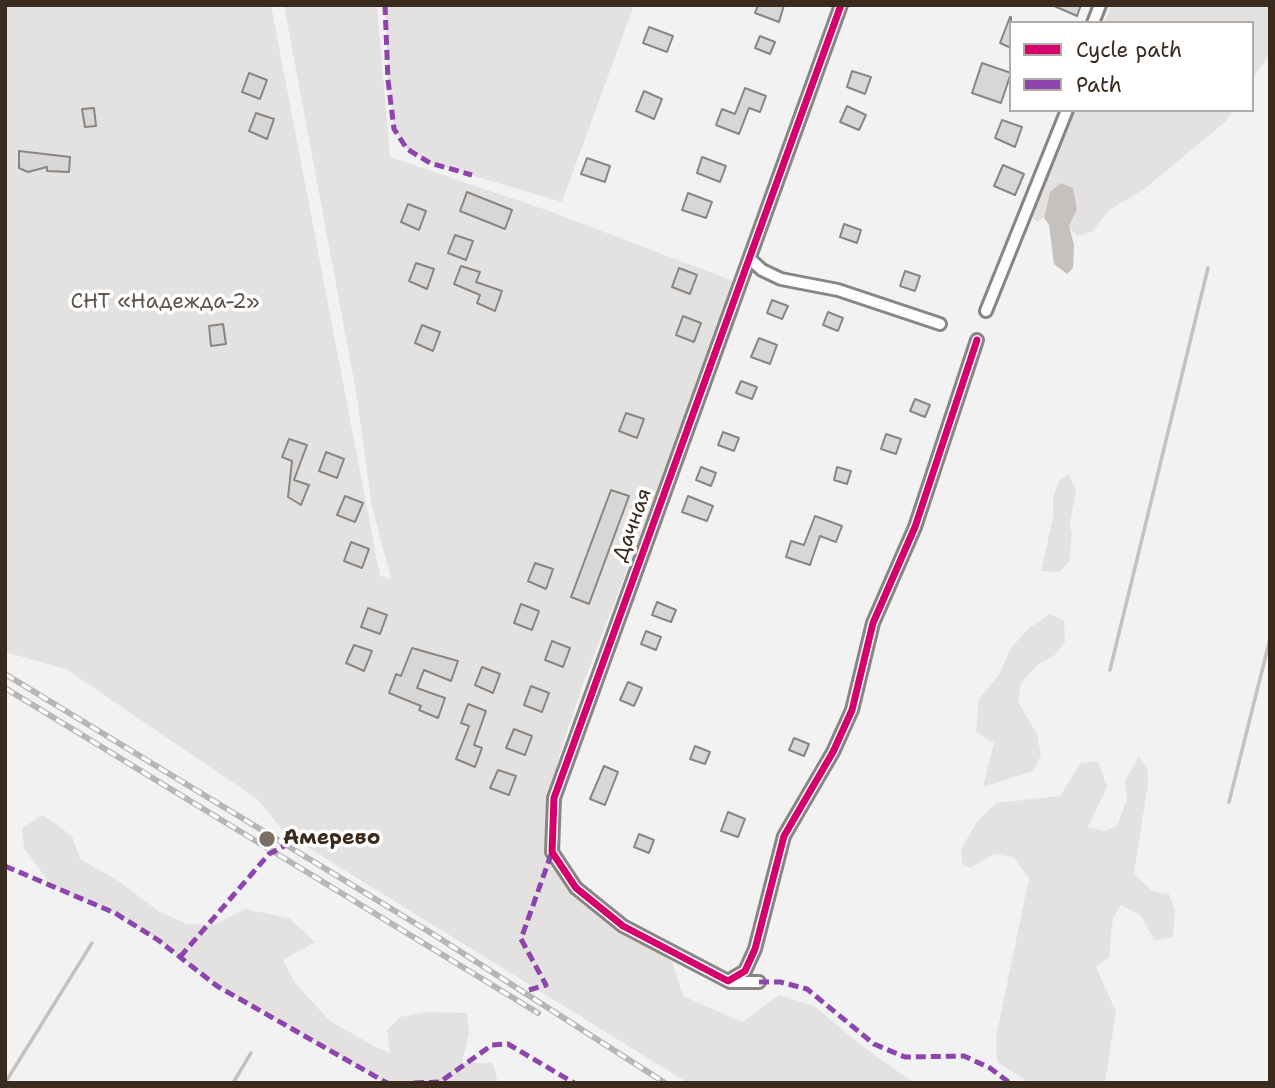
<!DOCTYPE html>
<meta charset="utf-8">
<style>
body{margin:0}
#map{position:relative;width:1275px;height:1088px;overflow:hidden;background:#f3f2f2;font-family:"Shantell Sans",sans-serif}
canvas{display:block}
.frame{position:absolute;inset:0;border:7px solid #3b2a1e;pointer-events:none}
.legend{position:absolute;left:1009px;top:21px;width:245px;height:91px;box-sizing:border-box;background:#fff;border:2px solid #b1aaa5;margin:0;padding:9px 12px;list-style:none;font-size:21px;color:#3b2a1e}
.legend li{display:flex;align-items:center;gap:14px;height:35px}
.legend b{width:35px;border:2px solid #b1aaa5}
</style>
<div id="map">
<canvas width="1275" height="1088"></canvas>
<div class="frame"></div>
<ul class="legend">
<li><b style="height:9px;background:#d6006c"></b>Cycle path</li>
<li><b style="height:9px;background:#8e44ad"></b>Path</li>
</ul>
</div>
<script>
const g = document.querySelector('canvas').getContext('2d');
g.lineJoin = 'round';
function paint(path, color) {
  g.fillStyle = color;
  g.fill(path, 'evenodd');
}
function shape(rows) {
  const path = new Path2D();
  for (const r of rows) {
    path.moveTo(r[0], r[1]);
    for (let i = 2; i < r.length; i += 2) path.lineTo(r[i], r[i + 1]);
  }
  return path;
}
function stroke(path, color, width, dash) {
  g.strokeStyle = color;
  g.lineWidth = width;
  g.lineCap = dash ? 'butt' : 'round';
  g.setLineDash(dash || []);
  g.stroke(path);
}
function drawText(font, color, halo, rows, align = 'center') {
  g.font = font + ' "Shantell Sans",sans-serif';
  g.lineWidth = 7;
  g.setLineDash([]);
  g.textBaseline = 'middle';
  g.strokeStyle = halo;
  g.fillStyle = color;
  for (const [text, x, y, turn = 0] of rows) {
    g.save();
    g.translate(x, y);
    g.rotate((+turn || 0) * Math.PI / 180);
    g.textAlign = isNaN(turn) ? turn : align;
    if (halo) g.strokeText(text, 0, 0);
    g.fillText(text, 0, 0);
    g.restore();
  }
}
paint(shape([
 [5,5,271,5,380,576,391,579,371,502,357,397,284,5,377,5,390,157,549,211,733,281,687,414,583,684,559,756,549,810,551,846,577,886,672,962,683,996,742,1022,779,995,814,1006,858,1043,914,1083,688,1083,286,834,257,799,66,669,5,652],
 [385,5,634,5,562,202,430,163,407,149,394,129,388,80],
 [1111,5,1270,5,1270,53,1252,80,1252,23,1104,23],
 [1076,110,1233,110,1225,122,1143,190,1109,210,1092,232,1077,236,1068,226,1077,209,1075,201,1050,192,1044,218,1037,222,1031,216,1044,187,1053,155],
 [1068,474,1076,490,1070,523,1072,535,1069,562,1059,572,1041,571,1053,517,1053,498,1059,481],
 [1050,614,1064,621,1065,642,1054,656,1038,664,1021,683,1018,702,1037,734,1041,755,1033,771,983,787,994,743,976,732,979,699,999,675,1011,648,1029,628],
 [1139,756,1147,768,1148,783,1134,874,1152,891,1169,894,1175,911,1173,937,1155,941,1141,916,1121,905,1113,917,1109,957,1096,967,1116,1012,1105,1083,1030,1083,997,1062,996,1037,1029,878,1013,857,994,854,971,868,962,865,961,849,977,822,996,803,1060,796,1081,763,1098,761,1107,787,1088,827,1104,831,1117,826,1127,799,1125,781],
 [43,815,72,836,80,859,117,880,160,912,187,924,214,925,245,909,289,918,315,942,283,960,295,983,330,1021,374,1046,390,1053,387,1030,400,1017,427,1012,467,1013,469,1033,462,1063,493,1063,498,1083,387,1083,217,986,158,940,115,913,52,886,24,848,22,828]
]), '#e4e2e0');
paint(shape([
 [1061,183,1073,188,1077,209,1069,226,1074,245,1073,268,1067,274,1054,264,1049,225,1044,218,1050,192]
]), '#c6c0be');
stroke(shape([
 [1110,670,1208,268],
 [1229,802,1270,639],
 [5,1083,92,943],
 [233,1083,251,1053]
]), '#c6c0be', 3.5);
const building = shape([
 [758,5,784,5,779,22,755,13,758,5],
 [1052,5,1081,5,1077,16,1052,5],
 [1010,17,1011,17,1011,48,1000,43,1010,17],
 [649,27,673,36,667,52,643,43,649,27],
 [760,36,775,42,770,54,755,48,760,36],
 [982,63,1011,73,1001,103,972,93,982,63],
 [852,71,871,77,865,94,847,87,852,71],
 [249,73,267,80,260,99,242,92,249,73],
 [745,88,766,96,760,112,749,108,739,134,716,125,722,109,735,114,745,88],
 [644,91,662,99,654,119,636,111,644,91],
 [847,106,866,115,859,130,840,122,847,106],
 [94,108,96,126,85,127,82,109,94,108],
 [256,113,274,119,267,139,249,131,256,113],
 [1002,120,1022,127,1015,147,995,138,1002,120],
 [19,151,70,157,69,172,47,171,47,167,28,172,19,168,19,151],
 [702,157,726,166,720,182,697,173,702,157],
 [587,158,610,166,605,182,581,174,587,158],
 [1003,165,1024,174,1015,195,994,186,1003,165],
 [467,192,512,210,505,229,460,211,467,192],
 [688,193,712,202,706,218,682,210,688,193],
 [408,204,426,211,419,230,401,222,408,204],
 [844,224,861,230,857,243,840,237,844,224],
 [455,235,473,241,466,260,448,253,455,235],
 [416,263,434,269,427,289,409,281,416,263],
 [461,266,480,272,476,282,502,291,495,311,477,303,480,295,454,284,461,266],
 [679,268,697,275,690,294,672,287,679,268],
 [905,271,920,276,915,291,900,286,905,271],
 [772,300,788,306,782,319,767,313,772,300],
 [828,312,843,318,838,331,823,325,828,312],
 [683,316,701,323,694,342,676,335,683,316],
 [223,324,226,344,211,346,209,326,223,324],
 [422,325,440,332,433,351,415,343,422,325],
 [759,338,777,345,770,364,751,357,759,338],
 [741,381,757,387,752,399,736,393,741,381],
 [915,399,930,405,925,417,910,411,915,399],
 [626,413,644,419,637,438,619,431,626,413],
 [723,432,739,438,734,451,718,445,723,432],
 [886,434,901,439,896,454,881,449,886,434],
 [289,439,307,445,294,480,309,485,301,505,288,497,292,461,282,457,289,439],
 [326,452,344,459,337,478,319,471,326,452],
 [701,467,716,473,711,486,696,480,701,467],
 [837,467,851,471,847,484,834,480,837,467],
 [611,490,629,496,589,604,571,597,611,490],
 [345,496,363,503,355,522,337,515,345,496],
 [688,496,713,506,707,521,682,512,688,496],
 [815,516,842,526,836,542,820,536,810,565,786,557,791,541,804,545,815,516],
 [351,542,369,549,362,568,344,561,351,542],
 [535,563,553,569,546,589,528,581,535,563],
 [657,602,676,610,671,622,652,615,657,602],
 [521,604,539,611,532,630,514,623,521,604],
 [368,608,387,615,380,634,361,627,368,608],
 [646,631,661,637,656,650,641,644,646,631],
 [552,641,570,648,563,667,545,660,552,641],
 [354,645,372,651,364,671,346,663,354,645],
 [412,648,458,661,451,681,424,670,417,688,445,698,438,718,419,710,421,706,389,693,396,674,401,676,412,648],
 [482,667,500,674,493,693,475,685,482,667],
 [628,682,642,688,634,706,620,700,628,682],
 [531,686,549,693,542,712,524,705,531,686],
 [468,704,486,711,474,745,482,748,475,767,456,759,469,726,461,723,468,704],
 [514,729,532,736,525,755,506,748,514,729],
 [794,738,809,744,804,756,789,750,794,738],
 [695,746,710,752,705,764,690,759,695,746],
 [604,766,618,772,605,805,590,799,604,766],
 [498,770,516,776,509,795,490,788,498,770],
 [728,812,745,819,738,837,721,831,728,812],
 [639,834,654,840,649,853,634,847,639,834]
]);
paint(building, '#d9d7d6');
stroke(building, '#898582', 2);
const street = shape([
 [841,5,554,798,552,852,576,888,623,926,728,981,745,971,755,949,784,836,833,752,852,710,873,623,915,527,977,340],
 [1093,23,1100,5],
 [751,260,762,270,781,279,838,290,940,324],
 [986,311,1067,110],
 [730,982,759,982]
]);
stroke(street, '#898582', 16);
stroke(street, '#fdfdfd', 10);
const rail = shape([
 [5,674,436,936,665,1083],
 [5,688,538,1013]
]);
stroke(rail, '#b8b6b4', 6);
stroke(rail, '#fff', 3.5, [10]);
stroke(shape([
 [385,5,388,80,394,129,407,149,430,163,472,175],
 [5,866,115,913,158,940,217,986,387,1083],
 [180,957,269,854,290,843],
 [759,982,780,982,807,989,874,1044,905,1057,964,1056,990,1068,1010,1083],
 [529,990,546,985,521,939,552,852],
 [414,1083,440,1082,492,1045,508,1044,574,1083]
]), '#8e44ad', 5, [10, 5]);
stroke(shape([
 [841,5,554,798,552,852,576,888,623,926,728,981,745,971,755,949,784,836,833,752,852,710,873,623,915,527,977,340]
]), '#d6006c', 7);
for (const [x, y, r, color] of [
 [267,839,9,"#7b7068"]
]) {
  const dot = new Path2D();
  dot.arc(x, y, r, 0, 2 * Math.PI);
  g.fillStyle = color;
  g.fill(dot);
  stroke(dot, '#fff', 2.5);
}
drawText('21px', '#62554b', '#fff', [
 ["СНТ «Надежда-2»",165,303]
]);
drawText('21px', '#3b2a1e', '#fff', [
 ["Дачная",633,525,-70]
]);
drawText('bold 21px', '#3b2a1e', '#fff', [
 ["Амерево",283,839]
], 'left');
</script>
